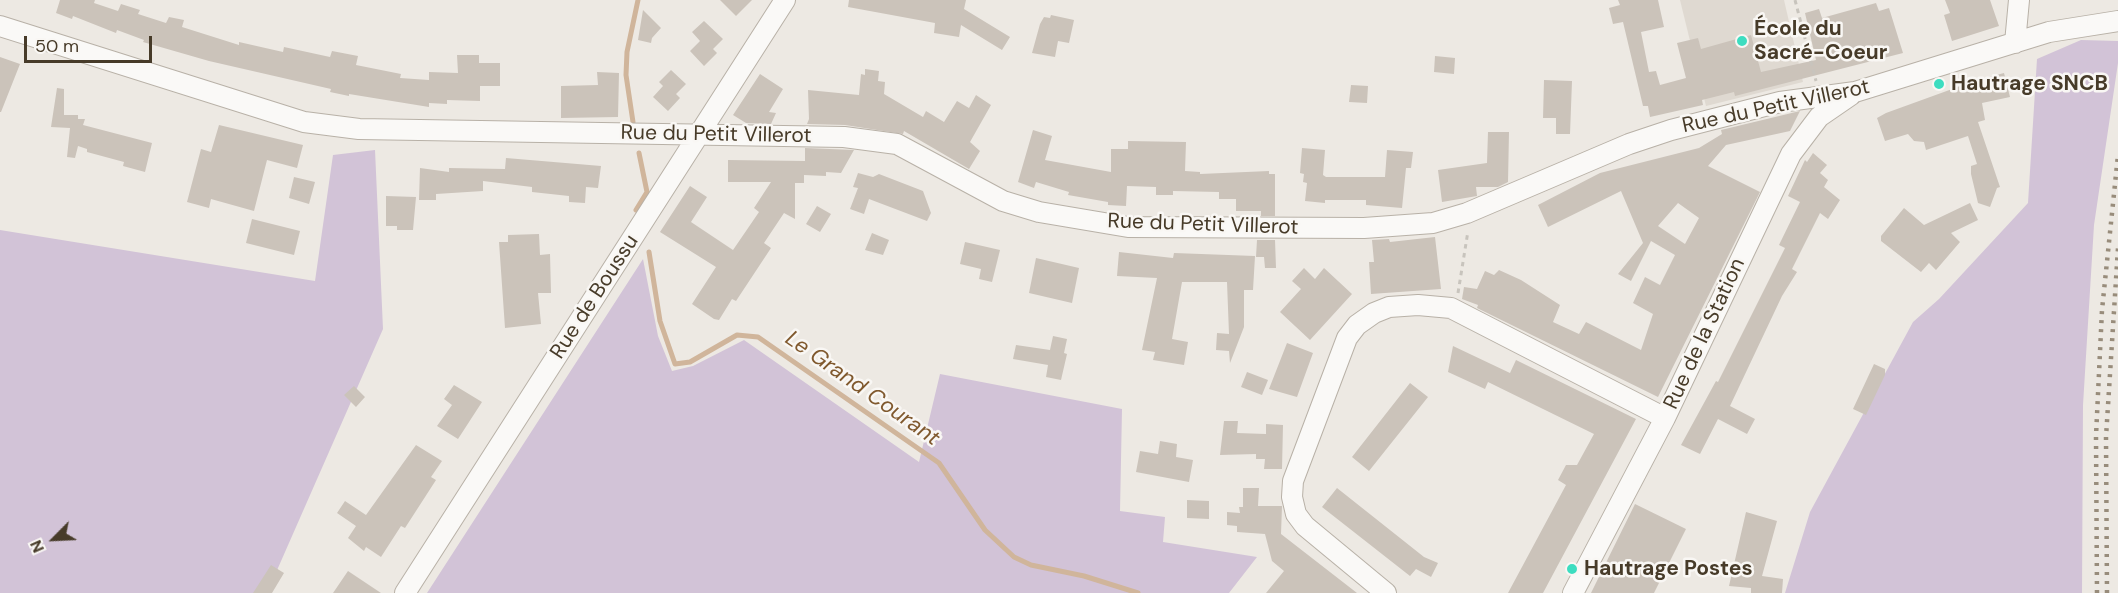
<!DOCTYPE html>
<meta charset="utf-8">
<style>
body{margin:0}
#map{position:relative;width:2118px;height:593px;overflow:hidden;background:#ede9e3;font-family:"DM Sans",sans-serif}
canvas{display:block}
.north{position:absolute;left:24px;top:509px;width:60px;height:60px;-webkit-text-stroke:4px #f9f7f4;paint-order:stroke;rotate:246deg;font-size:16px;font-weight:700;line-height:24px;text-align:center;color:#473b29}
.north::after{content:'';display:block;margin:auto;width:21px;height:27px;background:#473b29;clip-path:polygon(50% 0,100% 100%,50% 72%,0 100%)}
.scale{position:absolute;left:24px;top:36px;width:128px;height:27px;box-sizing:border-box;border:3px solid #473b29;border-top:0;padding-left:8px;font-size:18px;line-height:21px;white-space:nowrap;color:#473b29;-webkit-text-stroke:4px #f9f7f4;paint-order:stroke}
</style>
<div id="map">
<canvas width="2118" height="593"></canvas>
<div class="north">N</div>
<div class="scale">50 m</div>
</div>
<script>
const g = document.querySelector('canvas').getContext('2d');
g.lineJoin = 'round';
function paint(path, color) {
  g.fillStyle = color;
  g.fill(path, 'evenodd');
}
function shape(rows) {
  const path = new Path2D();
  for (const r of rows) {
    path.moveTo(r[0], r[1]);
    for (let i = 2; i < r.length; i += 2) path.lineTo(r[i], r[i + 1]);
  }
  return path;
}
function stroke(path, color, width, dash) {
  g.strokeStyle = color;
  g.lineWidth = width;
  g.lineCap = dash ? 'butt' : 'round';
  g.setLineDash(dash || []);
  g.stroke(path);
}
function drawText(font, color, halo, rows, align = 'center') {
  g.font = font + ' "DM Sans",sans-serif';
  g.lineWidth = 5;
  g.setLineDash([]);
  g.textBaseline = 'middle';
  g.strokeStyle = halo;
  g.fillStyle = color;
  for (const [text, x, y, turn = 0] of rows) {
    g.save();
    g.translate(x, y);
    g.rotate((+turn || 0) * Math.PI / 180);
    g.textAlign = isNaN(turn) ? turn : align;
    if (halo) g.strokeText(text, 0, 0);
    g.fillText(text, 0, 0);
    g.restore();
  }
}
paint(shape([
 [1680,0,1784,0,1803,82,1706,106]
]), '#dfd9d1');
paint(shape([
 [2081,40,2118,41,2118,63,2094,225,2083,405,2082,593,1785,593,1810,512,1913,322,1939,299,2028,203,2037,59],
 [375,150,383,329,267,593,0,593,0,230,315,281,333,155],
 [643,259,658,336,672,371,693,366,744,340,919,462,940,374,1122,409,1120,511,1165,517,1163,542,1257,557,1229,593,427,593]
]), '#d2c3d7');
stroke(shape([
 [633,122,626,75,627,52,638,0],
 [636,210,647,192,639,153],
 [649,252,660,321,675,364,690,362,737,335,758,337,939,463,985,530,1014,557,1031,565,1084,576,1138,593]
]), '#d0b59b', 5);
paint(shape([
 [60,0,95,0,94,3,118,11,121,4,140,10,138,14,166,23,169,17,184,20,182,27,239,45,239,42,283,52,284,47,330,57,332,51,358,56,356,65,401,74,400,78,429,80,429,72,458,73,457,55,479,55,479,63,500,63,500,86,480,86,480,101,447,100,447,104,429,103,429,107,349,94,349,96,330,92,331,89,209,61,143,42,144,40,117,30,116,33,73,16,72,19,56,13],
 [720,0,752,0,736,16],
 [849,0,966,0,964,9,1010,37,1002,50,961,25,959,37,934,33,935,23,848,7],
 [1618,0,1658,0,1664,27,1641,32,1649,72,1656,71,1660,85,1686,78,1677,43,1698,38,1701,49,1751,35,1761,72,1816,60,1805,13,1819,9,1822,18,1876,3,1879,11,1889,8,1903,53,1735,96,1734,92,1702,100,1703,105,1650,117,1648,106,1643,106,1623,22,1613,24,1609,8,1620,5],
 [1945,0,1990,0,1999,26,1952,41,1944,15,1950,13],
 [643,10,661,28,652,38,651,43,638,40],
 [1051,15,1074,20,1069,43,1058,41,1055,57,1032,53,1040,24,1044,17,1050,18],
 [704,21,723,39,713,49,717,53,704,66,690,51,700,41,692,32],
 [1435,56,1455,58,1454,74,1434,72],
 [0,57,20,64,1,112,0,112],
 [865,69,879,71,878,81,885,82,884,94,923,117,926,111,944,122,957,101,969,108,976,95,991,105,970,142,980,151,969,169,904,131,903,134,845,125,807,124,809,119,808,90,859,95,861,74,865,75],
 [671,70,686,84,676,94,680,98,668,111,653,97,663,86,659,82],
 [597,72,619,73,618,117,561,118,561,86,598,85],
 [2004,73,2010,97,1982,103,1985,120,1978,122,2000,187,1997,188,1990,207,1978,203,1971,174,1971,166,1977,164,1968,136,1926,150,1924,142,1914,141,1908,134,1885,141,1877,118,1886,113,1977,80],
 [760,74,783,89,769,112,776,113,771,124,746,123,733,115],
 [1544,80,1572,81,1570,134,1556,134,1556,118,1543,118],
 [1351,85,1368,86,1367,103,1349,102],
 [57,88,64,89,64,115,78,115,78,119,85,119,83,125,152,143,145,172,123,166,124,162,87,152,87,149,78,146,75,158,67,157,70,128,51,127],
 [1800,111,1790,131,1726,145,1708,166,1760,192,1658,397,1477,308,1478,305,1462,299,1464,287,1477,289,1485,271,1494,275,1499,270,1521,280,1560,305,1553,322,1579,334,1586,322,1641,350,1653,314,1633,303,1645,277,1660,285,1675,255,1651,241,1631,281,1618,274,1643,243,1621,191,1548,227,1538,205,1600,173,1699,148,1722,134,1721,130],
 [1678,203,1699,218,1685,244,1658,226],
 [219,125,303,145,297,168,267,160,254,211,211,199,209,208,187,202,201,149,211,152],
 [1033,130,1052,136,1045,160,1111,172,1111,149,1128,149,1128,141,1186,142,1185,171,1200,172,1200,174,1269,171,1269,174,1275,174,1275,216,1261,216,1261,211,1236,211,1236,199,1219,199,1219,192,1173,191,1173,195,1156,195,1156,187,1127,186,1126,206,1108,205,1108,202,1068,195,1069,192,1036,182,1034,188,1018,182],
 [1488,132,1509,132,1508,182,1498,187,1476,187,1477,196,1442,202,1438,170,1487,163],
 [805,148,854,150,841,173,826,172,826,176,804,175,804,183,795,183,795,219,784,213,764,243,771,248,736,301,732,299,719,320,714,319,692,304,716,267,660,232,690,186,707,197,691,222,733,250,759,212,754,208,771,182,728,182,728,160,805,161],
 [1302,148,1325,150,1323,175,1326,177,1385,177,1387,150,1413,152,1411,168,1406,168,1402,208,1366,205,1366,200,1325,200,1325,203,1305,201,1307,183,1303,182,1304,174,1300,173],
 [1813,153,1827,165,1820,173,1828,180,1824,187,1840,200,1828,219,1820,213,1792,269,1797,272,1782,296,1730,406,1755,419,1747,434,1718,419,1700,454,1681,445,1716,381,1718,382,1785,248,1779,245,1800,202,1788,196,1805,160,1807,162],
 [506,158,601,166,598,188,586,187,585,203,569,202,569,196,532,192,532,187,483,181,483,191,436,194,436,200,419,200,420,168,449,172,449,168,505,169],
 [858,173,873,177,879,174,923,191,931,213,927,221,869,199,864,214,850,209,858,188,853,187],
 [294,177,315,182,309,204,289,198],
 [386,196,416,197,413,230,397,230,397,226,386,226],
 [1970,203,1978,220,1951,233,1960,242,1936,270,1929,263,1921,272,1881,241,1881,236,1904,208,1924,225],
 [817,206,831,214,820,232,806,224],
 [252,219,300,231,294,255,246,243],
 [872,233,889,240,883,255,865,250],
 [539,234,540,255,550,254,551,293,538,293,541,324,505,328,499,242,508,242,508,235],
 [1435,237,1441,289,1371,294,1369,262,1374,262,1372,240,1389,239,1390,242],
 [1257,240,1275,240,1276,268,1265,268,1264,257,1256,257],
 [965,242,1000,250,992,282,979,279,981,269,960,264],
 [1119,252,1173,258,1174,253,1255,256,1253,290,1244,290,1244,327,1230,363,1229,351,1216,350,1217,333,1229,334,1227,282,1182,282,1172,339,1188,342,1184,365,1153,360,1155,352,1142,350,1157,278,1117,276],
 [1036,258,1079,268,1072,303,1029,293],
 [1304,268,1315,279,1324,268,1352,294,1310,340,1280,312,1301,289,1292,281],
 [1053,336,1067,339,1064,353,1067,354,1061,380,1046,377,1048,365,1013,359,1016,345,1050,350],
 [1287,343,1313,353,1297,397,1269,389],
 [1453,346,1510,373,1516,360,1636,419,1543,593,1508,593,1566,485,1558,480,1566,465,1577,465,1594,434,1488,382,1485,389,1448,372],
 [1874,364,1885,369,1885,375,1866,415,1853,409],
 [1247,372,1268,380,1262,395,1241,387],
 [1410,383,1428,397,1369,471,1352,457],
 [454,385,482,402,458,439,437,426,452,405,444,399],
 [354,386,365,397,356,407,344,395],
 [1224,421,1238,421,1237,433,1266,434,1266,424,1283,425,1282,469,1264,469,1265,459,1256,459,1256,454,1220,455],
 [1160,441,1177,444,1176,457,1193,460,1189,482,1136,472,1140,451,1158,454],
 [416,445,442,461,431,477,436,480,405,528,401,526,381,557,366,547,364,551,348,538,356,526,337,513,345,501,366,515],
 [1243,488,1259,488,1258,506,1282,506,1281,534,1357,593,1266,593,1284,571,1272,561,1265,534,1237,532,1237,526,1227,525,1227,512,1240,513,1239,507,1243,507],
 [1337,488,1424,557,1438,563,1431,577,1416,569,1410,576,1322,507],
 [1187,500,1209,501,1209,519,1187,518],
 [1635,504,1686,529,1654,593,1591,593],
 [1746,512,1777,521,1762,576,1783,579,1782,593,1751,593,1751,588,1729,586],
 [271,565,284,573,272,593,253,593],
 [348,571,381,593,333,593]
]), '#cbc3ba');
const minor = shape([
 [0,26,304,122,359,129,844,137,897,144,1003,201,1039,212,1128,227,1364,228,1433,223,1467,213,1629,144,1671,130,1780,102,1855,92,2049,32,2118,21],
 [2015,43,2019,0],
 [405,593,785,0],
 [1386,593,1305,526,1296,514,1292,497,1293,481,1347,338,1357,325,1374,313,1389,307,1418,305,1451,308,1665,418],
 [1573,593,1665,418,1791,154,1819,117,1851,95]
]);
stroke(minor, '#b8b1a7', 22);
stroke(shape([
 [1795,0,1816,81],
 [1458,293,1468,231]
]), '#c8c4bd', 3, [4.5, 4.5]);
stroke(minor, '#faf9f7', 20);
stroke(shape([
 [2097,593,2096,436,2102,310,2118,155],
 [2107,593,2106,437,2118,248]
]), '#988c7b', 4.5, [3, 6]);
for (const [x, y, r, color] of [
 [1742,41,6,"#3dddc0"],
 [1939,84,6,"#3dddc0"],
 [1572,569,6,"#3dddc0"]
]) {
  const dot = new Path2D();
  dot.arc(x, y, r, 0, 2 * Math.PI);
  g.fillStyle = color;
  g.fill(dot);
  stroke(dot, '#f9f7f4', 2);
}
drawText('bold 21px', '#473b29', '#f9f7f4', [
 ["École du",1754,29],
 ["Sacré-Coeur",1754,53],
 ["Hautrage SNCB",1951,84],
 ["Hautrage Postes",1584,569]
], 'left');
drawText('21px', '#473b29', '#f9f7f4', [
 ["Rue du Petit Villerot",1776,107,-12],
 ["Rue du Petit Villerot",716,135,1],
 ["Rue du Petit Villerot",1203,225,2],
 ["Rue de Boussu",595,297,-57],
 ["Rue de la Station",1705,334,-65]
]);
drawText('italic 22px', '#80592e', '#f9f7f4', [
 ["Le Grand Courant",862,389,35]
]);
</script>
